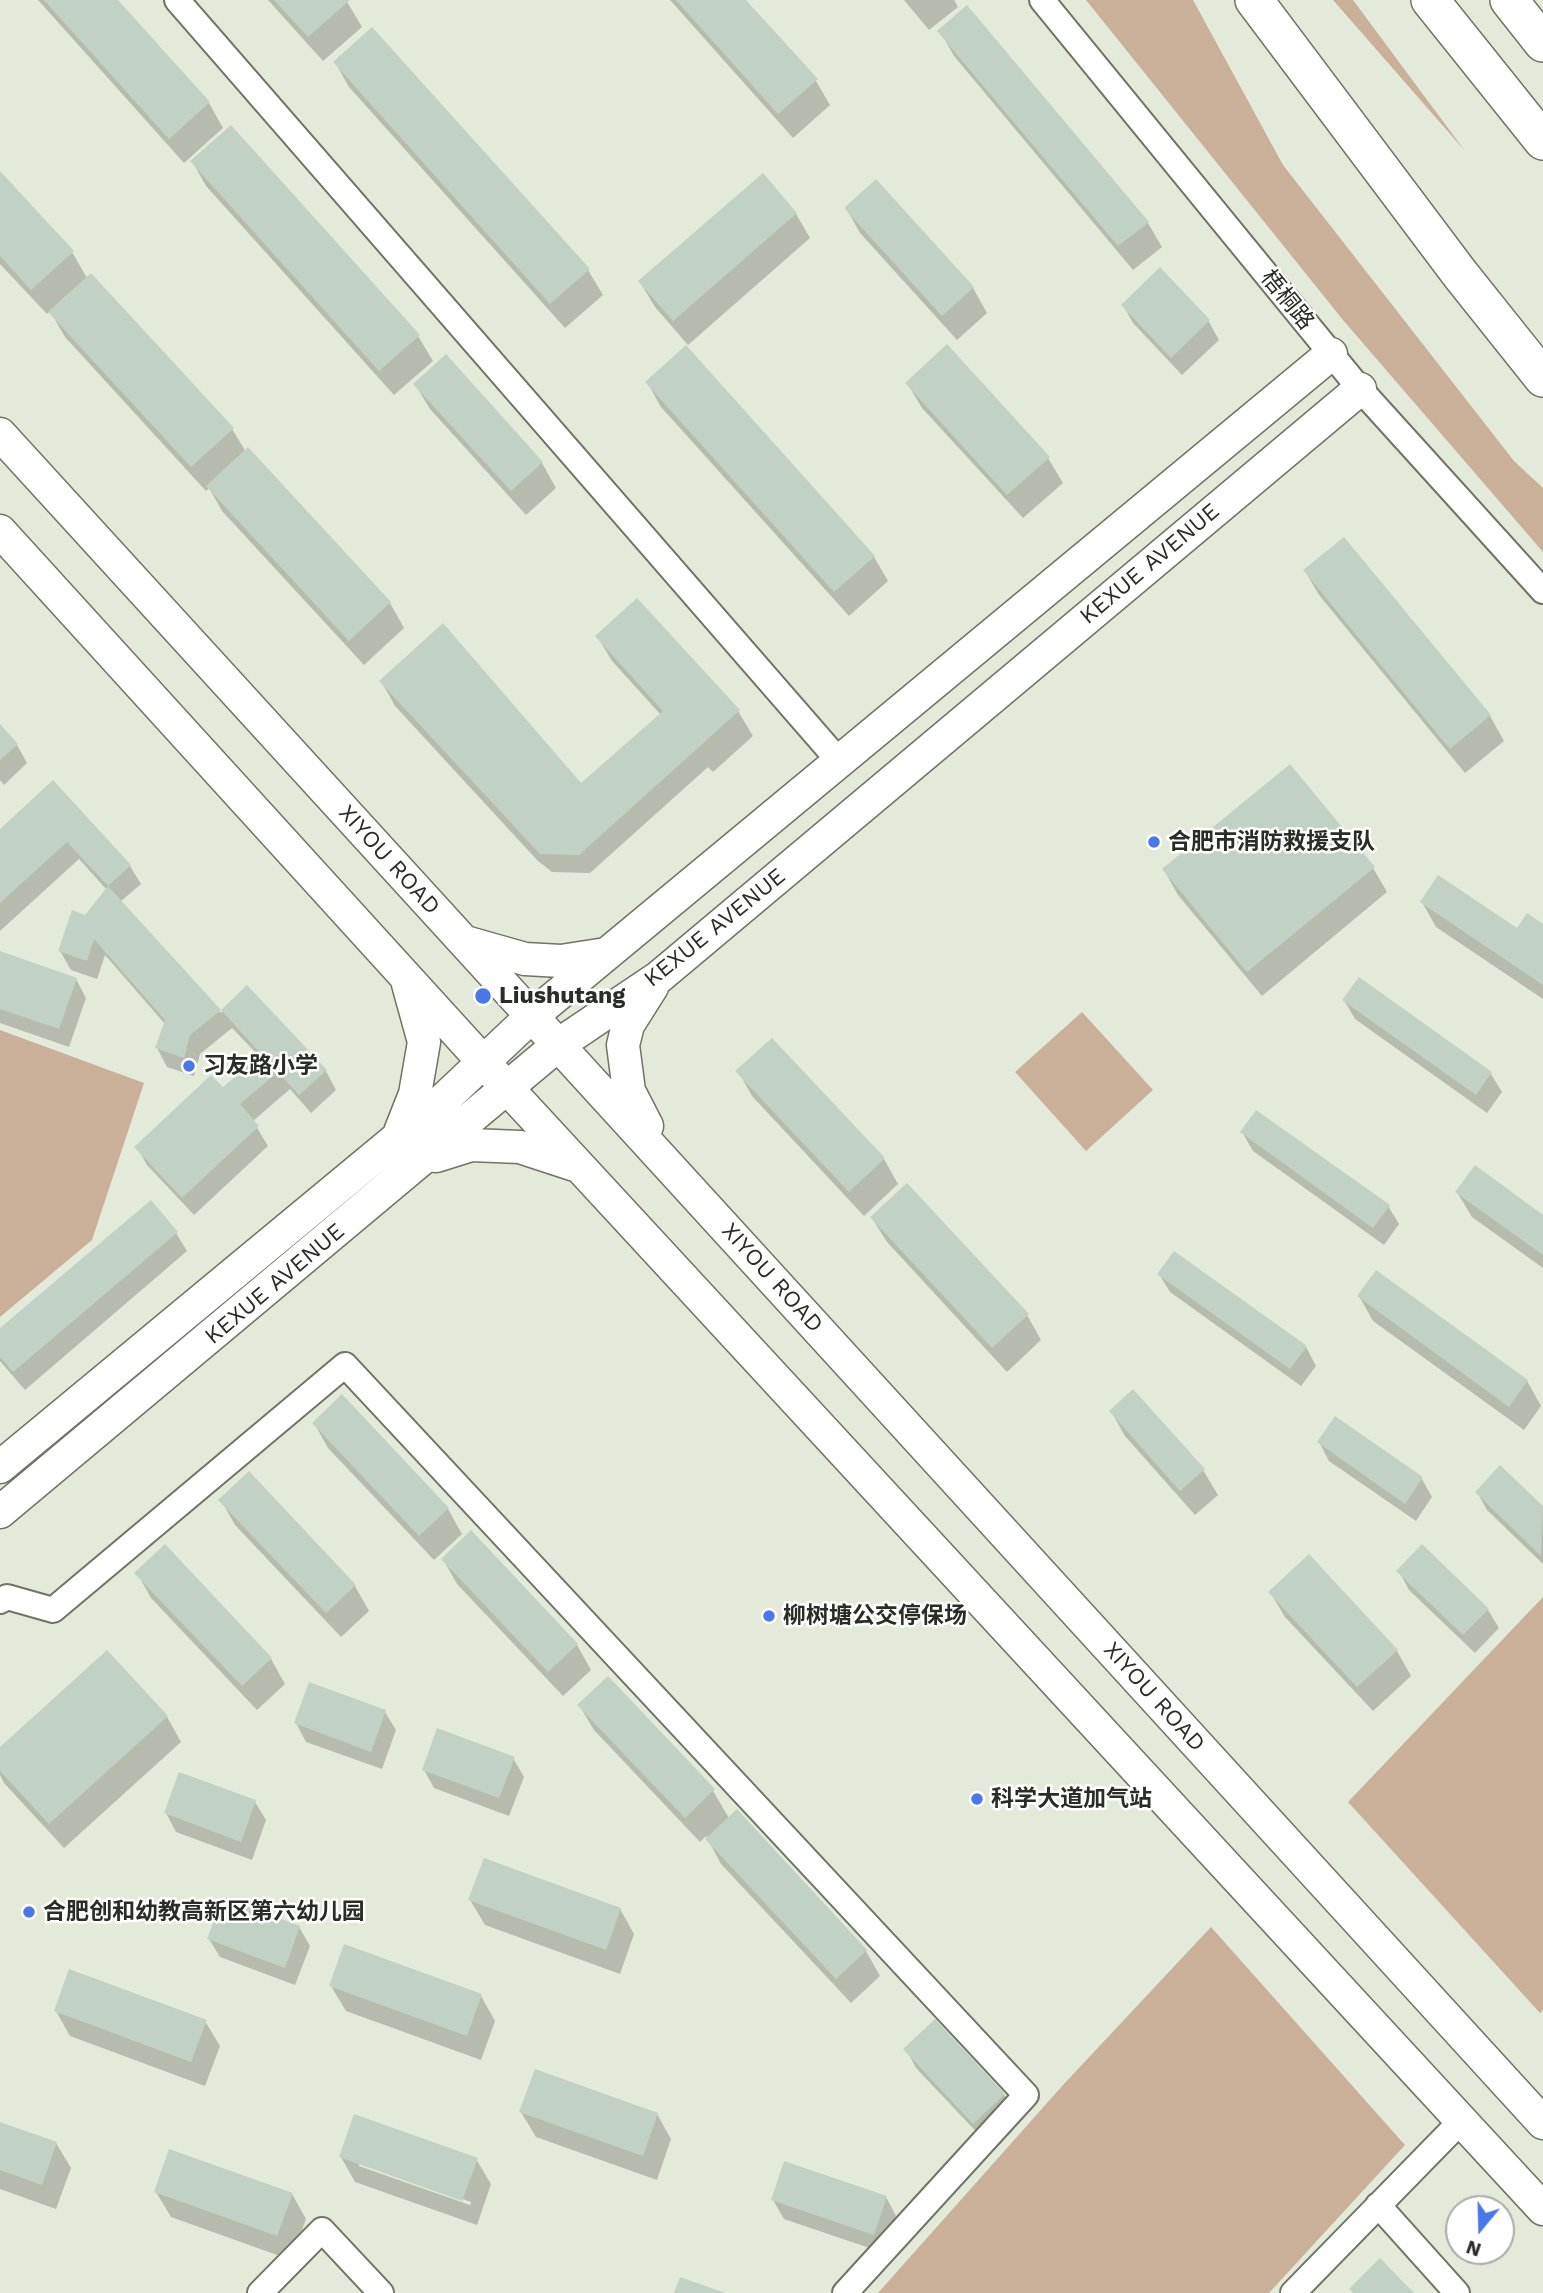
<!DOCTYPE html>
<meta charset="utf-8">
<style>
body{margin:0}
#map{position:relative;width:1543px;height:2293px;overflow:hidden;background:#e4ead9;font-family:"Work Sans",sans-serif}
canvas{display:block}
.north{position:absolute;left:1445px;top:2195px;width:70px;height:70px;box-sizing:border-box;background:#fff;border:2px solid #aaaba8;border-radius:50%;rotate:199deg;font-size:19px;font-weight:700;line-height:28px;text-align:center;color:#2a2c26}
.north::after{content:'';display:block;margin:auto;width:24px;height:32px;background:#4b77e9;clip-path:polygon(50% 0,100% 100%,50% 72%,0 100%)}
</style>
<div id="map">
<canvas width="1543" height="2293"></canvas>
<div class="north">N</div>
</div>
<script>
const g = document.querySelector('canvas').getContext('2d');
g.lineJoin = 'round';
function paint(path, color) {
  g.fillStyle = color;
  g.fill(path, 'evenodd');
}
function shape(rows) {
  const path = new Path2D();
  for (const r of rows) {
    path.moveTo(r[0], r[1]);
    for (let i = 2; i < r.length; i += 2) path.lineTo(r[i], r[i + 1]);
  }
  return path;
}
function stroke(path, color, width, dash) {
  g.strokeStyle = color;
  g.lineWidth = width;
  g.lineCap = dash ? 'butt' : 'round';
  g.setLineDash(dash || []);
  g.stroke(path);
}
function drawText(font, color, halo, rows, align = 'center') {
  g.font = font + ' "Work Sans","Noto Sans SC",sans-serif';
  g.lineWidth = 5;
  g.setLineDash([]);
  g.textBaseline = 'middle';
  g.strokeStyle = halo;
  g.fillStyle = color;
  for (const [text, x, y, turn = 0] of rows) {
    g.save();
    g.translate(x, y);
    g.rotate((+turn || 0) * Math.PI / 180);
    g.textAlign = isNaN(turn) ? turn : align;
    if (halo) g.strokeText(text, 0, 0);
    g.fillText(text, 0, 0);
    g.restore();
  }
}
paint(shape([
 [1086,0,1193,0,1283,165,1514,461,1543,488,1543,552,1343,320],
 [1333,0,1353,0,1465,151],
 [1082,1012,1153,1090,1086,1151,1015,1072],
 [0,1030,144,1083,92,1240,0,1317],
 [1543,1597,1543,2010,1540,2013,1348,1802],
 [1211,1927,1405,2145,1269,2293,878,2293,1063,2085]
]), '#cab098');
paint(shape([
 [38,0,116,0,209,103,223,128,184,163],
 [268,0,346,0,362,27,323,61],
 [670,0,744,0,816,81,830,105,793,138],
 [904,0,954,0,958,7,929,30],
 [940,31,1148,223,1162,247,1133,270,954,56],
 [335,62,588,270,603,295,565,328,349,87],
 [192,161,418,336,433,361,394,395,206,186],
 [0,174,72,252,87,278,232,429,246,452,248,450,390,603,404,628,364,665,222,511,209,488,206,491,65,337,50,311,47,314,0,264],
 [846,208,973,288,987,313,957,340,860,233],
 [796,214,810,238,688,345,655,307,640,282],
 [1160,270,1209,322,1219,340,1182,375,1133,323,1123,305],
 [445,357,542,463,556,488,526,515,430,409,415,384],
 [647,382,874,557,888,581,849,616,661,407],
 [907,383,1048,458,1063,483,1023,518,922,408],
 [1344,539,1490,716,1504,741,1465,773,1319,595,1305,571],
 [597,636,738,711,753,736,713,772,708,767,590,873,552,872,537,860,395,706,381,681,581,785,661,715,612,661],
 [0,727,17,745,27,763,4,785,0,780],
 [53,783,130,866,141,884,120,902,221,1013,247,987,326,1071,336,1090,311,1113,290,1089,253,1121,268,1146,194,1215,147,1165,137,1147,223,1089,260,1057,232,1028,200,1054,194,1076,167,1067,157,1048,165,1024,105,955,97,979,71,970,60,951,107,890,79,859,0,931,0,831],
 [1373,868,1387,892,1262,996,1178,895,1164,870],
 [1422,902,1518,930,1543,926,1543,999,1436,927],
 [0,953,76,979,86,998,69,1047,0,1023],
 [1359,980,1491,1074,1502,1092,1487,1113,1355,1019,1344,1000],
 [772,1040,884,1159,898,1184,864,1216,752,1096,738,1071],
 [1242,1132,1388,1206,1399,1224,1384,1245,1253,1151],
 [1457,1192,1543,1217,1543,1268,1472,1217],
 [872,1218,1027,1315,1041,1340,1007,1372,887,1242],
 [176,1233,187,1251,25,1390,0,1361,0,1331],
 [1159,1274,1306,1347,1316,1366,1301,1386,1170,1292],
 [1359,1296,1527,1381,1541,1406,1524,1430,1373,1321],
 [1133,1391,1203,1470,1218,1495,1195,1515,1125,1436,1111,1411],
 [314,1423,448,1509,462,1534,434,1560,328,1448],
 [1319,1442,1422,1479,1432,1497,1416,1521,1329,1461],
 [1500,1467,1543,1508,1543,1564,1487,1510,1477,1492],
 [221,1500,355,1586,369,1611,341,1637,235,1525],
 [443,1559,577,1645,591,1670,563,1696,457,1584],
 [1399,1571,1488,1610,1499,1628,1475,1653,1409,1590],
 [137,1573,271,1659,285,1684,257,1710,151,1598],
 [1270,1592,1397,1651,1411,1676,1373,1711,1285,1617],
 [107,1652,167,1717,181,1742,64,1848,4,1783,0,1775,0,1749],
 [579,1705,713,1791,729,1818,736,1812,866,1951,880,1976,851,2003,721,1864,706,1836,700,1842,594,1730],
 [385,1712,396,1730,382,1769,306,1742,296,1723],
 [513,1758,524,1777,509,1816,434,1788,424,1770],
 [255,1802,266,1820,252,1860,176,1832,166,1813],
 [470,1900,620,1909,634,1934,620,1974,485,1925],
 [299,1927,310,1946,295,1985,220,1957,209,1939],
 [331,1986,481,1996,495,2021,481,2060,346,2011],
 [56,2011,205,2021,220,2046,205,2086,70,2036],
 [935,2022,1004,2095,1014,2114,985,2141,916,2068,906,2049],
 [521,2112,657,2114,671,2139,657,2180,536,2137],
 [0,2123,56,2143,71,2168,56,2209,0,2189],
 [341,2157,476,2159,491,2184,477,2225,355,2182],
 [359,2162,471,2202,470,2205,359,2166],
 [156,2192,292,2194,306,2219,291,2260,171,2217],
 [886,2197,896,2216,884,2253,784,2219,773,2200]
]), '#0003');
paint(shape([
 [44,0,118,0,210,102,169,139],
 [274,0,350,0,308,37],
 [676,0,746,0,818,79,778,114],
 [967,5,1149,222,1118,246,937,31],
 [372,27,590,269,550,304,333,62],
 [231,125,420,335,379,371,190,161],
 [0,171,74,251,31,290,0,256],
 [763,173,797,213,673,321,638,281],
 [876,179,974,287,942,316,844,208],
 [1160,267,1210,320,1171,358,1121,305],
 [91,273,234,428,191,467,48,312],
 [947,344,1050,457,1007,495,905,383],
 [686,345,875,556,834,592,645,382],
 [446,354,543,462,511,491,413,384],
 [248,447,391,602,349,641,206,486],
 [1344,537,1491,715,1450,749,1303,570],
 [637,598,740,710,579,855,540,854,379,681,443,623,581,783,663,711,595,636],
 [0,724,18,744,0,760],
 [1290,764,1375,867,1247,972,1162,869],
 [53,780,131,865,108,886,67,842,0,903,0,829],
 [1438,875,1517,928,1527,913,1543,924,1543,985,1420,902],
 [108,886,221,1010,190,1035,184,1058,155,1048,165,1020,94,939,87,961,58,951,72,910,85,915],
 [0,951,77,978,59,1029,0,1009],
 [1359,977,1492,1072,1476,1095,1342,1000],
 [247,985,327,1070,299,1095,278,1072,240,1104,259,1126,182,1198,134,1147,211,1075,223,1087,261,1054,221,1010],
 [772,1038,885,1158,849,1192,735,1071],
 [1256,1110,1390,1205,1373,1228,1240,1132],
 [1475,1165,1543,1215,1543,1255,1455,1192],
 [907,1183,1029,1314,992,1348,870,1217],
 [151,1200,178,1232,13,1372,0,1357,0,1328],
 [1174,1251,1307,1346,1290,1369,1157,1274],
 [1376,1270,1528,1380,1509,1407,1357,1296],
 [1133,1389,1205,1469,1180,1491,1109,1411],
 [342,1394,449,1508,419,1536,312,1423],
 [1335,1416,1423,1477,1405,1504,1317,1442],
 [1500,1465,1543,1506,1541,1556,1475,1492],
 [249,1471,356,1585,326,1613,218,1500],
 [471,1530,578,1644,548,1672,441,1559],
 [165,1544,272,1658,242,1686,134,1573],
 [1422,1544,1489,1609,1463,1635,1396,1571],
 [1309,1554,1398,1650,1357,1687,1268,1592],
 [107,1650,168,1716,49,1824,0,1771,0,1747],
 [608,1676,715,1789,685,1818,577,1705],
 [309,1682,386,1710,371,1752,294,1723],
 [437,1728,515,1757,499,1798,422,1770],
 [179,1772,256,1800,241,1842,164,1813],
 [737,1809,867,1950,836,1979,705,1839],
 [484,1858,621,1908,606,1950,468,1900],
 [223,1897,300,1926,285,1968,207,1939],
 [344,1944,482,1994,467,2036,329,1986],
 [69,1969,207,2020,191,2062,54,2011],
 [935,2019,1005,2094,973,2124,903,2049],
 [535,2069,658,2113,643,2156,519,2112],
 [354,2114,478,2158,462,2201,339,2157],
 [0,2122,57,2142,42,2185,0,2170],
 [169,2149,293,2193,277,2236,154,2192],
 [784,2161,887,2196,874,2235,771,2200],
 [1380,2258,1414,2293,1353,2293,1349,2289],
 [680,2277,725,2293,674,2293]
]), '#c2d1c5');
const minor = shape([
 [177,0,839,761],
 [1042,0,1360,389,1543,591],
 [0,1601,7,1597,53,1610,345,1365,1026,2095,845,2293],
 [1378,2205,1457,2293],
 [260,2293,322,2230,381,2293],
 [1293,2293,1461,2121]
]);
const major = shape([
 [0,434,1543,2123],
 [0,531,508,1089,1543,2209],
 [465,942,525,959,561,961,606,954],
 [647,1126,629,1091,623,1045,628,1025,652,987],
 [400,1132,415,1094,424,1042,408,984],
 [436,1156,471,1145,520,1147,575,1165],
 [0,1467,442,1101,532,1016,1331,354],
 [0,1512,558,1045,659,977,1360,389]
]);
const highway = shape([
 [1254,0,1460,274,1543,378],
 [1430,0,1543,141],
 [1509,0,1543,43]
]);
stroke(minor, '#6f7465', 28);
stroke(major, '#6f7465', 35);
stroke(highway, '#6f7465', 40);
stroke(minor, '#fff', 24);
stroke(major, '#fff', 32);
stroke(highway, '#fff', 37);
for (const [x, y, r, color] of [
 [1154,842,7,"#4b77e9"],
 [483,996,9,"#4b77e9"],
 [189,1066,7,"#4b77e9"],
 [769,1616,7,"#4b77e9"],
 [977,1799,7,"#4b77e9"],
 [29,1912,7,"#4b77e9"]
]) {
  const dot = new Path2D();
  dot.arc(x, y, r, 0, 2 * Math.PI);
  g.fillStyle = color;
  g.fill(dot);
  stroke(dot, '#fff', 2.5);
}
drawText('23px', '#2a2c26', '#fff', [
 ["梧桐路",1287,300,51],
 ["KEXUE AVENUE",1150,564,-40],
 ["XIYOU ROAD",389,860,48],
 ["KEXUE AVENUE",715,928,-39],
 ["XIYOU ROAD",772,1278,48],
 ["KEXUE AVENUE",275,1284,-40],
 ["XIYOU ROAD",1154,1697,48]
]);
drawText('bold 23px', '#2a2c26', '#fff', [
 ["合肥市消防救援支队",1168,842],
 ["Liushutang",499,996],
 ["习友路小学",203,1066],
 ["柳树塘公交停保场",783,1616],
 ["科学大道加气站",991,1799],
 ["合肥创和幼教高新区第六幼儿园",43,1912]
], 'left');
</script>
